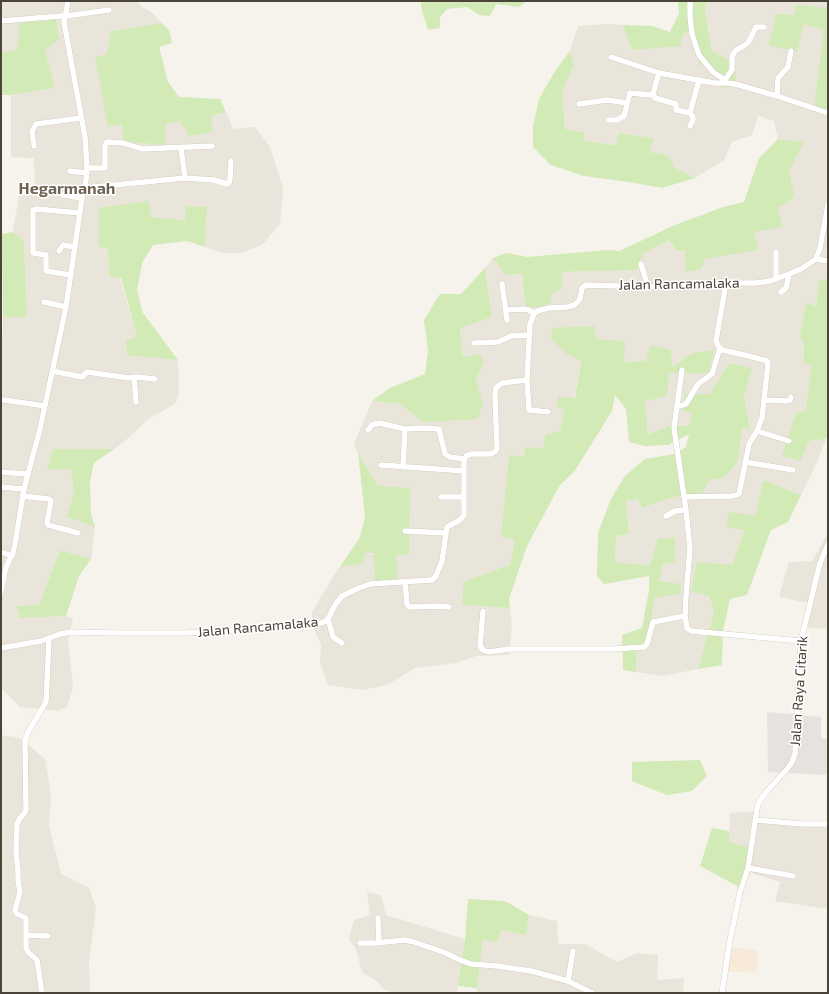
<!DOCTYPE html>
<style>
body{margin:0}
#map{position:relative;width:829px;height:994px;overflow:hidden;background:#f6f3ec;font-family:"Exo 2",sans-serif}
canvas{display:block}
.frame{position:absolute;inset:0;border:2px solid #4b4439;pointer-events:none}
</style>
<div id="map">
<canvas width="829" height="994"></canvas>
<div class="frame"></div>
</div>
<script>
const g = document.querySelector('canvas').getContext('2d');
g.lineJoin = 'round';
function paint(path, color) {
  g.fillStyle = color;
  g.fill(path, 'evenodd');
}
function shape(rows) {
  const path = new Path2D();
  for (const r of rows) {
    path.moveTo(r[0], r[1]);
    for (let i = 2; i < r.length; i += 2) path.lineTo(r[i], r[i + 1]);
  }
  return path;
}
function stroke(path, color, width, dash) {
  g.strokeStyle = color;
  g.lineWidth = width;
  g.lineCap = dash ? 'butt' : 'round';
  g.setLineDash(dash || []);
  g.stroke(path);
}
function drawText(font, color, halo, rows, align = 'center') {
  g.font = font + ' "Exo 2",sans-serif';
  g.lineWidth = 3;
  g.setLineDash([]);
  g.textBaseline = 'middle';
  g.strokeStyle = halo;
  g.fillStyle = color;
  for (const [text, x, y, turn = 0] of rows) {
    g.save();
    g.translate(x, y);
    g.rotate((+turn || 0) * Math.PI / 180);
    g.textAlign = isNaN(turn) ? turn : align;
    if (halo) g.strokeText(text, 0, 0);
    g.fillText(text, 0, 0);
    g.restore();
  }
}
paint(shape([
 [1,1,138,1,141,6,153,13,162,23,111,31,122,124,165,145,164,124,180,121,189,136,211,116,226,112,233,129,255,127,270,147,283,188,280,224,262,245,241,253,222,253,205,247,207,207,186,220,151,217,149,202,108,249,109,277,120,278,137,336,127,354,178,360,179,393,175,404,148,419,127,439,114,449,53,449,47,469,71,470,74,493,66,517,95,527,91,559,60,550,39,605,16,606,20,618,66,616,73,619,68,640,73,687,67,707,58,711,20,707,1,688,1,333,3,333,3,317,27,317,24,241,13,232,19,195,26,194,35,187,34,158,11,157,11,95,55,88,17,52,1,52],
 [707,1,828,1,828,279,819,280,816,306,806,302,803,363,811,364,806,412,796,413,809,441,826,439,814,469,801,495,763,480,755,516,744,529,732,565,709,596,714,613,698,669,662,676,636,672,637,648,649,641,654,598,663,563,675,539,658,540,650,565,615,564,616,536,629,534,626,501,637,499,643,508,669,498,701,493,710,479,738,462,742,429,750,427,744,396,752,368,729,363,710,395,692,412,689,426,669,426,648,434,645,401,669,373,714,350,692,353,671,367,650,345,646,361,624,362,596,339,595,326,568,355,581,361,574,398,564,409,560,430,545,435,543,448,525,447,524,456,510,455,501,535,515,540,510,565,462,605,510,608,512,625,509,655,476,656,456,663,415,668,387,685,363,690,328,685,320,663,321,645,313,626,312,612,333,577,340,567,363,564,365,553,396,555,409,555,378,486,358,453,354,444,372,401,400,404,423,422,483,404,476,380,484,362,463,357,460,328,492,317,485,268,493,258,505,275,522,274,526,309,552,294,562,272,637,270,642,253,669,240,676,250,685,251,704,259,759,250,754,232,778,208,795,197,789,172,804,142,778,139,774,121,758,116,752,135,732,142,724,160,695,178,674,167,668,155,650,152,654,138,619,134,616,145,584,141,583,132,565,129,562,92,574,65,570,51,578,26,608,24,623,25,632,50,683,34,694,32,712,67,721,88,712,51,705,10],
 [828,533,828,629,802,627,808,603,779,597,789,562,812,561],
 [1,735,20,738,45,759,51,795,49,825,61,874,89,888,96,908,89,961,90,993,5,993,1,991],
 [759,811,758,820,828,823,828,909,775,901,780,882,748,872,729,842,730,813],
 [367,892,381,895,386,915,465,939,457,993,393,993,384,989,378,982,362,972,356,949,349,939,354,920,370,915],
 [529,915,557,921,558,944,585,944,617,962,637,953,658,955,657,980,684,978,683,993,476,993,483,939,501,930,526,935]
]), '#eae5da');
paint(shape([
 [731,947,758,950,756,973,727,971]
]), '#f7ead8');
paint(shape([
 [767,712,821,717,821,738,828,739,828,775,768,772]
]), '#e6e2dd');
paint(shape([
 [421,1,527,1,519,7,496,4,490,16,479,15,467,7,447,9,440,17,440,28,428,30,421,7],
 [678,1,707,1,705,11,712,51,735,64,736,86,721,88,712,67,700,65,693,32,683,34,680,46,632,50,623,25,652,26,670,32,679,13],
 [796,5,828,8,828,111,814,108,824,30,804,24,797,52,769,45,776,14,795,15],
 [56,19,59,39,45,51,55,88,11,95,1,95,1,52,17,51,20,21],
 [162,23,169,30,172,43,159,47,168,82,179,97,220,99,226,112,211,116,212,132,189,136,180,121,165,124,165,145,123,141,122,124,108,127,95,57,107,54,111,31],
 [570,51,574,65,562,92,565,129,584,132,584,141,616,145,619,133,654,138,650,152,668,155,674,167,695,178,662,188,629,182,584,176,551,165,533,147,533,126,539,99,555,71],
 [778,139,804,142,789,172,795,197,778,208,782,227,754,232,759,250,704,259,701,269,686,272,685,251,676,250,669,240,643,253,637,270,562,272,562,288,552,294,550,304,526,309,522,274,505,275,493,258,506,253,528,257,607,250,619,251,675,225,723,207,744,202,759,158],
 [149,201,151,217,185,220,186,206,207,207,205,247,187,241,153,245,142,263,137,291,143,313,178,360,127,355,126,341,137,336,121,278,109,277,108,249,99,246,99,208],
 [13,232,24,241,27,317,3,317,2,234],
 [485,268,492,317,460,328,463,357,480,354,484,362,476,380,483,404,477,419,423,422,400,404,372,401,390,388,425,374,428,351,424,320,440,294,461,294],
 [828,279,828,434,826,439,809,441,800,461,782,456,796,413,806,411,811,365,803,363,804,343,800,337,806,302,816,306,819,280],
 [595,326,596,339,625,341,624,362,646,361,650,345,671,350,672,367,692,353,714,350,708,373,669,373,667,396,645,401,648,434,669,426,689,426,692,413,682,410,685,394,710,394,729,363,752,368,744,396,750,428,742,429,738,462,722,479,710,479,702,493,669,498,643,508,637,499,626,501,629,534,616,536,615,563,650,565,658,539,675,538,675,563,663,563,659,581,681,584,680,594,654,598,649,641,637,648,636,672,623,670,622,635,642,628,649,590,649,576,604,584,597,576,598,533,611,499,625,476,645,459,675,454,686,447,689,434,668,445,645,446,629,442,626,409,615,395,612,411,574,472,560,485,527,546,509,599,510,608,462,605,464,582,510,565,515,540,501,536,509,455,524,456,525,447,543,448,545,435,560,430,564,410,557,407,558,397,575,398,581,361,568,355,551,339,552,328],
 [53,449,114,449,94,463,90,481,91,514,95,527,66,517,74,493,71,470,47,469],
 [358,453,378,486,410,488,409,555,396,555,398,581,375,584,374,553,365,553,363,564,340,567,360,537,365,516],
 [763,480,801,495,788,522,771,530,747,595,730,599,723,631,722,665,698,669,714,613,709,596,691,591,697,562,732,565,744,530,726,527,729,512,755,516],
 [60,550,91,559,79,576,66,616,20,618,16,606,39,605],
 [700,760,707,776,692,791,667,795,632,781,632,762],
 [712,828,729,831,729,842,749,847,748,872,739,887,700,866],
 [468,899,505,901,529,915,526,935,501,930,497,942,483,939,477,988,458,986,465,939]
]), '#d2eab5');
const minor = shape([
 [690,1,690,16,692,34,699,55,713,72,725,80,726,83,735,84,777,96,828,113],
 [1,21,73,15,109,10],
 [611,57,659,73,714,83,726,83],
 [725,80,732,70,732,57,735,51,748,43,756,27,764,27],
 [653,94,655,98,676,104,676,110,690,113],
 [777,96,778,78,788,67,791,51],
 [579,104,607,100,627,103],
 [609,120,617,120,624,116,630,93,650,95,653,94,659,73],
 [690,126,693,120,693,117,690,113,699,80],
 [34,146,32,131,36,124,81,118],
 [181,148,185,178],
 [87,168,105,168,105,146,107,142,123,143,142,149,212,146],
 [70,171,87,173],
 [84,188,185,178,214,180,227,184,229,183,230,179,231,161],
 [63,195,82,198],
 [59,251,63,245,75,247],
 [776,252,776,279],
 [816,259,828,261],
 [641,264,648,287],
 [71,275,46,271,46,255,33,253,33,210,36,209,80,213],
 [502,284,507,320],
 [781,292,786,288,789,274],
 [44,302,66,307],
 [506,310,523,309,529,310,534,314],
 [474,343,498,342,511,336,530,335],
 [682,370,674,428,686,510,690,548,686,596,685,616,687,628,691,631,801,641],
 [52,371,82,377,87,372,129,378,137,377,155,379],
 [134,377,136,402],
 [527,380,529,410,548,412],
 [4,400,45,406],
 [764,400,786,401,790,400,791,397],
 [677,407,686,404,698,384,712,374,720,348],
 [368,430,372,425,379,423,405,429,420,428,439,429,445,454,450,457,465,459],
 [757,431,789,441],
 [745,462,793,470],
 [381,465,464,471],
 [403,467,405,429],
 [1,472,27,474],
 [1,487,24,489],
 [22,496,49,499,51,501,47,523,48,525,78,533],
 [441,497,464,497],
 [684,497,733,496,739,494,749,444,757,431,762,418,768,363,767,361,749,356,722,350,719,347,716,341,726,283],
 [666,516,675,511,686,510],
 [405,531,445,533],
 [1,552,12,556],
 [405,582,407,604,409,607,439,606,449,607],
 [1,592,6,567,13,553,15,544,24,489,40,429,66,307,82,198,86,180,87,168,85,137,64,22,68,1],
 [483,611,480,646,483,650,489,652,509,649,614,649,644,647,647,644,653,622,685,616],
 [328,619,333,637,342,643],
 [1,648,41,641,60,634,71,632,118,633,185,633,246,630,317,624,324,622,328,619,335,605,342,596,359,588,370,584,432,580,436,576,442,561,447,527,460,520,464,515,464,462,466,456,471,454,491,454,496,451,497,448,495,395,496,388,499,385,502,383,527,380,530,324,534,314,537,311,549,308,567,307,575,305,580,299,582,288,586,285,648,287,696,283,756,283,770,281,789,274,801,269,816,259,820,248,828,204],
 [755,820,802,824,828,824],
 [748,868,793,876],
 [378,918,379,943],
 [26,935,48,936],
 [360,943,375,943,405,940,414,942,443,952,460,960,471,964,497,966,531,971,568,981,592,993],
 [568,981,573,951],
 [42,993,37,960,28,952,26,948,26,918,17,914,15,910,20,892,18,881,18,871,16,852,17,824,20,818,25,813,26,810,25,740,28,732,46,702,49,639],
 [722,993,730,940,740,892,748,868,757,809,759,802,768,790,788,768,792,762,795,754,801,641,820,563,828,544]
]);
stroke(minor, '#c2bbae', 6);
stroke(minor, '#fff', 5.5);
drawText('14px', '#4b4439', '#fff', [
 ["Jalan Rancamalaka",679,284,-1],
 ["Jalan Rancamalaka",258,627,-5],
 ["Jalan Raya Citarik",799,691,-86]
]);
drawText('bold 16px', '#6e6250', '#fff', [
 ["Hegarmanah",67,189]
]);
</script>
